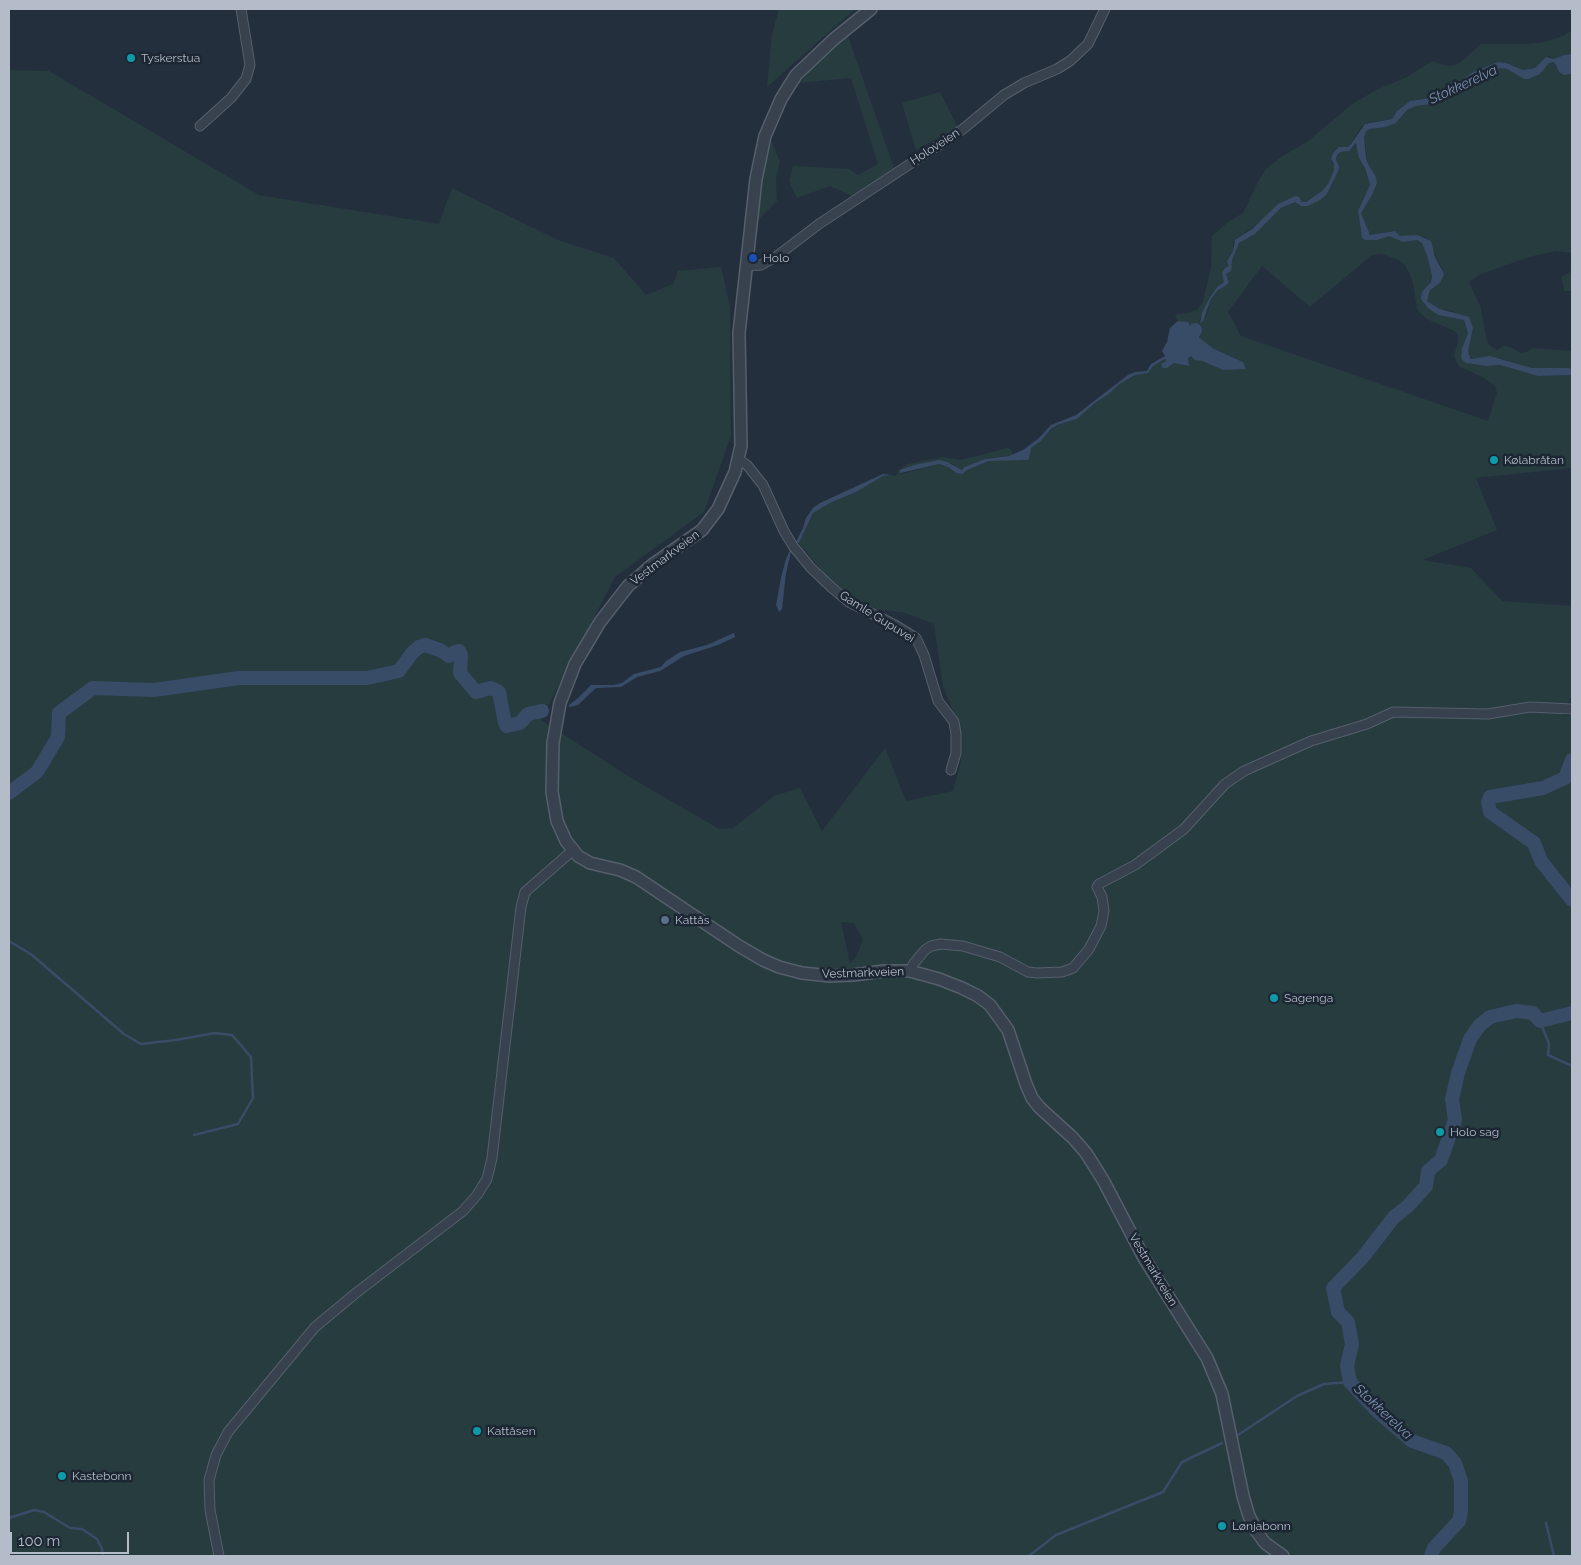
<!DOCTYPE html>
<meta charset="utf-8">
<style>
body{margin:0}
#map{position:relative;width:1581px;height:1565px;overflow:hidden;background:#242f3e;font-family:Raleway,sans-serif}
canvas{display:block}
.frame{position:absolute;inset:0;border:10px solid #b4bcc9;pointer-events:none}
.scale{position:absolute;left:10px;top:1532px;width:119px;height:22px;box-sizing:border-box;border:2px solid #b4bcc9;border-top:0;padding-left:6px;font-size:15px;line-height:18px;white-space:nowrap;color:#b4bcc9;-webkit-text-stroke:4px #1d2633;paint-order:stroke}
</style>
<div id="map">
<canvas width="1581" height="1565"></canvas>
<div class="frame"></div>
<div class="scale">100 m</div>
</div>
<script>
const g = document.querySelector('canvas').getContext('2d');
g.lineJoin = 'round';
function paint(path, color) {
  g.fillStyle = color;
  g.fill(path, 'evenodd');
}
function shape(rows) {
  const path = new Path2D();
  for (const r of rows) {
    path.moveTo(r[0], r[1]);
    for (let i = 2; i < r.length; i += 2) path.lineTo(r[i], r[i + 1]);
  }
  return path;
}
function stroke(path, color, width, dash) {
  g.strokeStyle = color;
  g.lineWidth = width;
  g.lineCap = dash ? 'butt' : 'round';
  g.setLineDash(dash || []);
  g.stroke(path);
}
function drawText(font, color, halo, rows, align = 'center') {
  g.font = font + ' Raleway,sans-serif';
  g.lineWidth = 5;
  g.setLineDash([]);
  g.textBaseline = 'middle';
  g.strokeStyle = halo;
  g.fillStyle = color;
  for (const [text, x, y, turn = 0] of rows) {
    g.save();
    g.translate(x, y);
    g.rotate((+turn || 0) * Math.PI / 180);
    g.textAlign = isNaN(turn) ? turn : align;
    if (halo) g.strokeText(text, 0, 0);
    g.fillText(text, 0, 0);
    g.restore();
  }
}
paint(shape([
 [779,9,855,9,767,87,772,34],
 [1572,30,1572,54,1564,55,1554,59,1549,56,1535,68,1523,70,1505,63,1498,62,1473,72,1436,97,1410,101,1397,111,1392,119,1367,123,1361,127,1351,144,1348,147,1342,147,1331,161,1334,164,1334,170,1328,184,1322,191,1306,202,1302,202,1295,196,1278,204,1263,219,1233,242,1233,251,1228,259,1229,266,1225,268,1224,282,1217,287,1213,293,1202,313,1199,322,1206,316,1211,300,1218,290,1224,287,1229,280,1226,274,1239,243,1255,234,1281,208,1295,202,1301,206,1320,200,1327,194,1333,183,1337,155,1340,152,1354,147,1357,143,1370,185,1358,211,1361,233,1365,240,1377,240,1389,236,1403,242,1417,240,1422,243,1428,259,1432,276,1423,303,1438,315,1464,320,1468,333,1461,357,1466,363,1486,366,1500,365,1538,376,1572,375,1572,468,1476,478,1497,530,1422,560,1471,568,1502,601,1572,606,1572,695,1563,715,1572,716,1572,1556,9,1556,9,70,49,71,259,195,439,224,452,188,558,240,614,258,646,295,673,284,678,271,721,267,730,307,731,436,704,512,615,577,541,720,628,776,719,829,733,828,774,796,800,788,822,831,885,748,906,801,953,791,961,761,959,725,943,687,934,624,905,613,877,609,853,597,828,578,799,543,813,513,830,503,856,492,883,476,891,475,896,476,898,470,908,464,943,457,961,460,1008,448,1012,450,1012,455,985,459,964,467,962,470,952,464,933,461,900,470,901,474,939,464,948,467,952,471,965,474,967,470,989,461,1019,459,1024,461,1031,448,1041,441,1051,430,1057,425,1077,419,1095,403,1110,393,1118,385,1135,375,1148,373,1153,365,1163,360,1166,359,1166,361,1162,363,1169,365,1174,363,1178,363,1187,366,1189,365,1188,358,1191,356,1223,370,1246,367,1241,361,1214,349,1191,332,1188,322,1178,321,1175,316,1177,314,1189,313,1198,309,1203,301,1211,268,1212,236,1228,222,1243,213,1258,182,1266,169,1281,157,1307,142,1352,104,1376,90,1407,77,1432,61,1447,66,1455,65,1461,62,1481,44,1527,44,1545,42,1563,36],
 [1381,254,1397,259,1405,265,1413,282,1417,309,1421,314,1427,319,1454,331,1458,334,1458,342,1454,355,1456,361,1459,366,1484,378,1495,386,1497,393,1488,421,1241,336,1228,312,1262,266,1310,307,1372,255],
 [841,922,854,923,863,940,856,957,850,963],
 [847,33,895,171,854,197,830,186,797,198,789,181,793,166,849,169,858,175,878,164,851,78,799,83],
 [1553,62,1556,65,1559,72,1564,75,1572,73,1572,253,1555,251,1529,257,1479,275,1469,282,1481,308,1487,341,1490,346,1497,350,1504,346,1511,347,1520,353,1527,352,1533,348,1572,351,1572,369,1532,368,1499,358,1472,359,1468,352,1473,328,1453,311,1440,309,1427,301,1430,290,1440,283,1441,266,1426,237,1418,235,1405,237,1400,236,1394,231,1372,235,1368,234,1361,213,1372,195,1376,177,1368,164,1364,137,1366,131,1370,129,1396,123,1407,110,1416,106,1432,104,1446,100,1455,95,1467,84,1476,78,1491,76,1500,68,1507,69,1524,79,1540,74,1549,63],
 [940,92,958,127,916,150,902,103],
 [771,142,780,161,776,179,777,201,758,220,761,181],
 [1572,271,1572,291,1564,291,1561,277]
]), '#263c3f');
paint(shape([
 [1572,54,1571,74,1564,75,1559,72,1556,65,1553,62,1549,63,1540,74,1528,79,1524,79,1507,69,1500,68,1491,76,1476,78,1467,84,1455,95,1446,100,1432,104,1416,106,1407,110,1396,123,1385,127,1370,129,1366,131,1364,137,1366,157,1368,164,1376,177,1377,183,1372,195,1361,213,1370,235,1395,231,1400,236,1418,235,1431,241,1435,257,1444,274,1440,283,1430,290,1427,301,1440,309,1469,317,1473,328,1468,352,1471,359,1490,356,1532,368,1568,368,1572,369,1572,375,1538,376,1500,365,1486,366,1466,363,1462,360,1461,357,1462,349,1468,333,1464,320,1438,315,1428,308,1421,299,1422,292,1431,282,1432,276,1428,259,1422,243,1417,240,1403,242,1389,236,1377,240,1365,240,1362,238,1358,211,1370,185,1365,168,1359,158,1356,143,1349,151,1340,152,1337,155,1336,159,1339,167,1338,171,1327,194,1320,200,1308,206,1301,206,1295,202,1281,208,1255,234,1239,243,1232,260,1231,271,1226,274,1229,282,1224,287,1218,290,1211,299,1203,321,1200,323,1202,313,1209,299,1217,287,1224,282,1222,273,1225,268,1229,266,1227,261,1233,251,1235,240,1252,229,1278,204,1295,196,1299,197,1302,202,1306,202,1322,191,1328,184,1334,170,1334,164,1331,159,1333,153,1339,147,1348,147,1351,144,1365,124,1392,119,1397,111,1410,101,1436,97,1473,72,1498,62,1506,63,1523,70,1535,68,1546,57,1554,59,1564,55],
 [1178,321,1188,322,1193,333,1214,349,1243,362,1246,369,1223,370,1202,361,1195,360,1191,356,1188,358,1189,366,1174,363,1167,368,1163,368,1161,364,1166,361,1166,359,1163,360,1153,366,1148,373,1135,375,1118,385,1110,393,1095,403,1077,419,1057,425,1051,429,1041,441,1031,448,1029,459,1027,460,989,461,967,470,963,474,956,473,948,467,939,464,900,473,900,470,914,465,939,460,947,462,962,470,964,467,985,459,1009,456,1023,450,1039,438,1051,425,1076,415,1128,375,1135,372,1147,371,1151,364,1165,356,1162,351,1167,342,1170,328],
 [883,474,891,475,883,476,856,492,830,503,813,513,799,543,796,542,803,528,806,518,813,508,820,503],
 [790,550,791,552,786,573,782,609,779,612,776,605,781,578,786,559],
 [734,633,735,637,718,645,684,656,660,671,637,677,621,687,596,688,578,705,569,707,569,705,578,698,591,685,614,685,622,683,634,674,661,667,666,661,680,652,707,645]
]), '#394c67');
stroke(shape([
 [9,941,32,955,124,1034,141,1044,176,1040,215,1033,232,1035,251,1057,253,1098,238,1124,194,1135],
 [1540,1021,1549,1044,1548,1055,1572,1066],
 [1238,1435,1297,1396,1324,1384,1350,1382],
 [9,1518,34,1510,44,1512,70,1528,82,1529,97,1539,102,1549,103,1556],
 [1546,1523,1554,1556],
 [1029,1556,1056,1535,1163,1492,1182,1462,1222,1443]
]), '#394c67', 2.5);
stroke(shape([
 [1193,333,1195,330],
 [1572,760,1565,778,1543,788,1490,797,1488,802,1490,812,1534,843,1541,861,1572,900],
 [9,793,37,772,58,737,59,713,93,688,154,690,239,678,367,678,399,671,412,653,419,647,425,645,440,650,449,656,455,652,459,651,461,655,460,673,476,692,491,688,499,692,505,723,507,726,520,723,528,714,542,711],
 [1431,1556,1434,1548,1459,1521,1461,1512,1461,1481,1455,1463,1446,1453,1412,1441,1378,1412,1350,1382,1347,1366,1352,1344,1348,1322,1338,1312,1333,1288,1363,1257,1394,1217,1408,1206,1426,1186,1428,1171,1441,1160,1455,1120,1452,1099,1458,1073,1470,1039,1479,1026,1490,1017,1516,1011,1533,1013,1540,1021,1572,1013]
]), '#394c67', 14);
const minor = shape([
 [200,126,231,98,246,79,250,65,241,9],
 [746,266,761,265,777,256,819,224,963,129,1004,95,1024,83,1057,69,1070,61,1088,44,1105,9],
 [738,459,747,465,763,485,784,531,793,546,811,568,831,587,849,602,895,625,916,638,924,655,938,701,954,722,956,734,956,753,951,770],
 [910,971,914,963,925,950,931,946,941,944,963,946,1000,957,1028,972,1037,973,1062,972,1073,968,1089,949,1101,926,1104,911,1102,897,1097,887,1099,884,1135,865,1184,829,1225,784,1244,771,1311,741,1367,724,1393,712,1488,714,1530,707,1572,709],
 [219,1556,210,1510,209,1480,216,1455,228,1432,315,1327,356,1293,463,1211,477,1195,487,1179,492,1158,521,907,525,892,572,851]
]);
const tertiary = shape([
 [871,9,834,39,796,75,781,99,765,136,756,179,739,333,741,446,735,472,718,509,702,530,652,565,628,586,600,622,575,664,560,703,553,743,552,792,557,821,566,841,578,856,590,863,620,870,636,877,739,946,763,960,779,967,802,973,830,976,853,975,884,971,910,971,939,979,962,988,978,996,990,1005,1008,1030,1026,1084,1032,1098,1039,1107,1073,1138,1086,1153,1103,1180,1144,1258,1207,1358,1222,1394,1243,1496,1249,1516,1257,1532,1265,1543,1283,1556]
]);
stroke(minor, '#565f6c', 11);
stroke(tertiary, '#565f6c', 14);
stroke(minor, '#38414e', 9);
stroke(tertiary, '#38414e', 11);
for (const [x, y, r, color] of [
 [131,58,5,"#0f9aa8"],
 [753,258,5,"#1a4fb4"],
 [1494,460,5,"#0f9aa8"],
 [665,920,5,"#5c6f8a"],
 [1274,998,5,"#0f9aa8"],
 [1440,1132,5,"#0f9aa8"],
 [477,1431,5,"#0f9aa8"],
 [62,1476,5,"#0f9aa8"],
 [1222,1526,5,"#0f9aa8"]
]) {
  const dot = new Path2D();
  dot.arc(x, y, r, 0, 2 * Math.PI);
  g.fillStyle = color;
  g.fill(dot);
  stroke(dot, '#1d2633', 2);
}
drawText('12px', '#b4bcc9', '#1d2633', [
 ["Tyskerstua",141,58],
 ["Holo",763,258],
 ["Kølabråtan",1504,460],
 ["Kattås",675,920],
 ["Sagenga",1284,998],
 ["Holo sag",1450,1132],
 ["Kattåsen",487,1431],
 ["Kastebonn",72,1476],
 ["Lønjabonn",1232,1526]
], 'left');
drawText('12px', '#b4bcc9', '#1d2633', [
 ["Holoveien",935,147,-33],
 ["Vestmarkveien",665,558,-37],
 ["Gamle Gupuvei",877,617,32],
 ["Vestmarkveien",863,973,-2],
 ["Vestmarkveien",1153,1270,59]
]);
drawText('italic 14px', '#7c92b1', '#1d2633', [
 ["Stokkerelva",1463,85,-25],
 ["Stokkerelva",1383,1412,43]
]);
</script>
